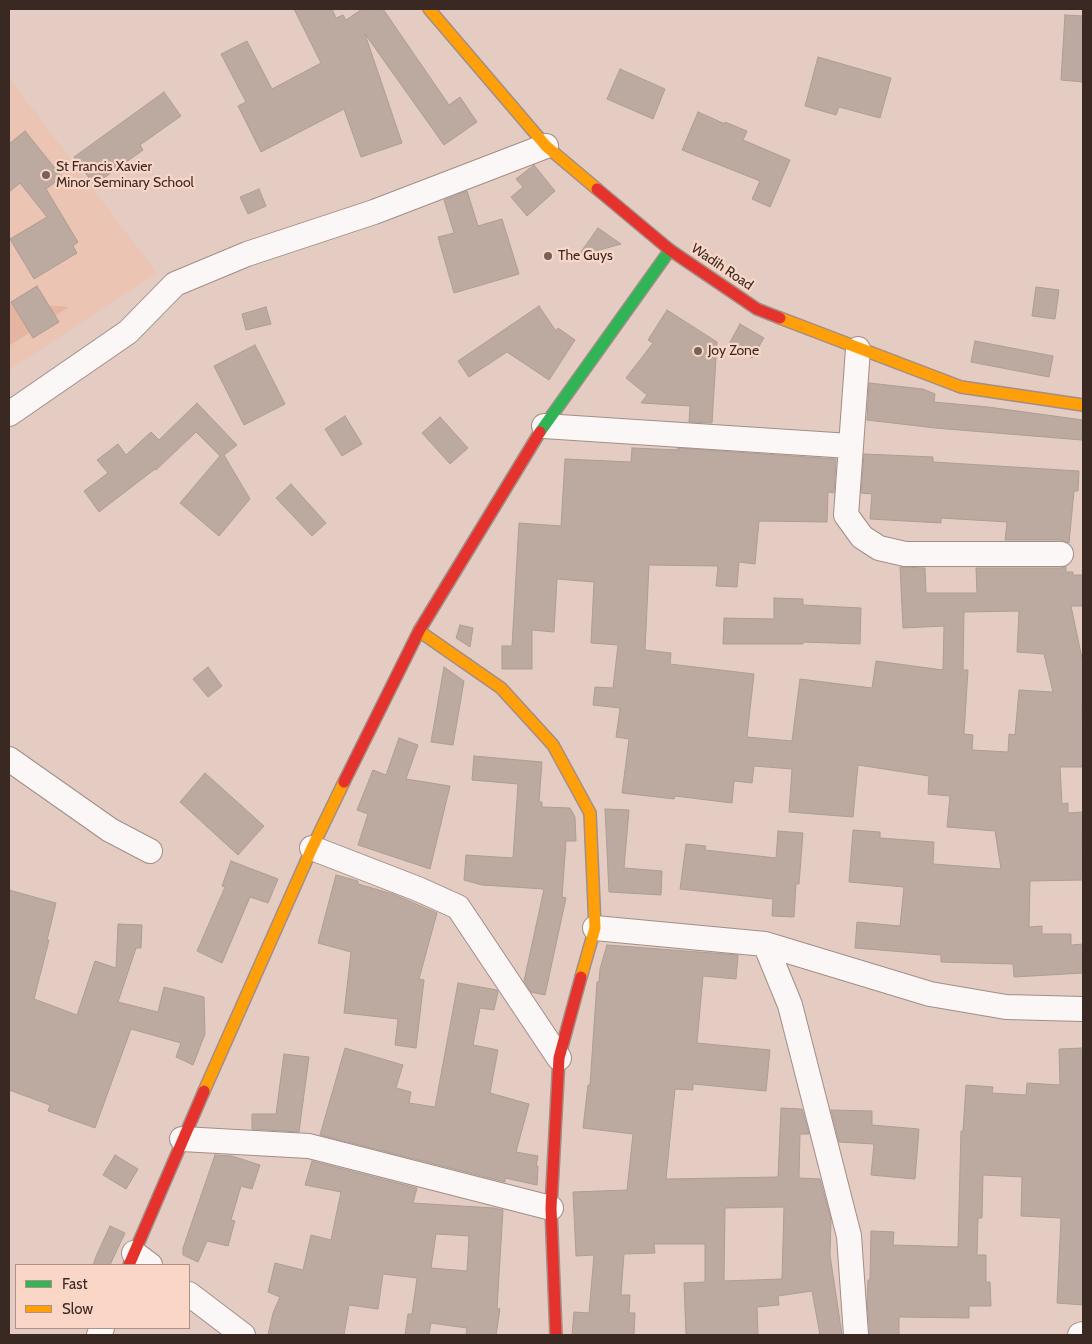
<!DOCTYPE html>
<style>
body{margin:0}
#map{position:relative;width:1092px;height:1344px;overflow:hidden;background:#e4ccc2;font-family:Cabin,sans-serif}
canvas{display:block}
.frame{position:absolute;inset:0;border:10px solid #3a2922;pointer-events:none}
.legend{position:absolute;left:15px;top:1264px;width:175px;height:65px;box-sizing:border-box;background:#fad6c6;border:1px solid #ad9184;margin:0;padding:6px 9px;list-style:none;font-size:15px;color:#3a2922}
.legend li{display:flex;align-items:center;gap:10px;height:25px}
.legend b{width:25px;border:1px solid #ad9184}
</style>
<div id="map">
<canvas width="1092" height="1344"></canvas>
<div class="frame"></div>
<ul class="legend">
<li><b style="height:6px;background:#30b455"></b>Fast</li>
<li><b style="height:6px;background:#ff9f0a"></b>Slow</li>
</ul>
</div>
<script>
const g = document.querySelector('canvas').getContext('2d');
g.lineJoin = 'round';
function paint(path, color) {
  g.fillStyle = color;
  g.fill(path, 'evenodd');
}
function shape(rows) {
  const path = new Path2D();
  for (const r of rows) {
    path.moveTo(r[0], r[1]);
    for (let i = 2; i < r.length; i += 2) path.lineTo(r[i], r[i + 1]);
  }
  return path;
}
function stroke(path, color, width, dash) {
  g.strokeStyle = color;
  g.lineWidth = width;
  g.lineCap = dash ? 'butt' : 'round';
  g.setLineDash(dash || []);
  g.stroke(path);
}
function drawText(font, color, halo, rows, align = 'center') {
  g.font = font + ' Cabin,sans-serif';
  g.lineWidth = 4.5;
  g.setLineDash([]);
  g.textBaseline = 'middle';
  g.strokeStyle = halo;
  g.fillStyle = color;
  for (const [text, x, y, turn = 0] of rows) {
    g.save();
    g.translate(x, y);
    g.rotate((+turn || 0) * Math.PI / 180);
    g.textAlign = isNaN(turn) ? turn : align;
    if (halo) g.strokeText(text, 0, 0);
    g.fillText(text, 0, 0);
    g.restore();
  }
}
paint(shape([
 [9,78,157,273,9,370]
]), '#ebc4b3');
paint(shape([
 [9,302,69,307,9,346]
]), '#e5b5a1');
const building = shape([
 [294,9,332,9,336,18,343,15,346,20,362,9,383,9,449,105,460,97,477,122,444,145,365,34,402,143,361,157,344,109,261,152,238,106,246,102,221,54,247,41,272,89,321,63,294,9],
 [1065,15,1083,16,1083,82,1061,80,1065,15],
 [818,57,891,78,880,118,839,107,836,115,805,106,818,57],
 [620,69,665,89,653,119,607,99,620,69],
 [164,92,181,116,140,145,143,150,94,185,74,157,164,92],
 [698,112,725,124,725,122,747,131,743,140,790,160,770,207,752,199,760,181,682,150,698,112],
 [25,131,62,177,46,189,78,242,73,246,77,253,34,279,10,239,47,217,20,183,9,192,9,144,25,131],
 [534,165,555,191,527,216,511,197,523,187,516,179,534,165],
 [259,189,266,206,248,214,240,197,259,189],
 [467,191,478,226,502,219,519,274,454,293,438,237,454,233,444,200,467,191],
 [598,228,621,244,578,256,598,228],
 [37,286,59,322,33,338,11,302,37,286],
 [1036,287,1059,290,1055,319,1032,316,1036,287],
 [539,306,556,331,558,328,575,340,549,380,507,352,469,377,458,361,539,306],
 [266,307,271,324,246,330,242,314,266,307],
 [667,310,717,342,712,423,689,422,690,406,641,403,647,395,626,378,653,343,648,340,667,310],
 [740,324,764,338,752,358,729,344,740,324],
 [975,341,1053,356,1049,377,971,362,975,341],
 [255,345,285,404,244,425,214,366,255,345],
 [869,383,923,389,935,394,934,402,988,407,1083,420,1082,440,935,428,867,420,869,383],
 [197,403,237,445,224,455,250,499,219,536,180,503,220,456,196,432,156,470,155,469,99,512,84,491,108,473,97,460,118,444,126,455,151,432,159,440,197,403],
 [345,416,362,444,342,456,325,429,345,416],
 [440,417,468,448,450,464,422,433,440,417],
 [632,448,680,450,677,448,836,459,834,493,828,492,827,522,759,521,755,564,739,562,737,587,716,586,718,566,649,565,645,650,671,653,670,664,754,674,747,737,792,741,800,679,872,688,876,661,943,670,944,626,903,628,900,567,925,568,926,593,977,593,976,568,1061,568,1066,566,1066,572,1073,572,1073,575,1083,575,1083,606,1071,606,1083,663,1083,703,1082,704,1083,767,1060,767,1062,804,1068,803,1068,813,1083,812,1083,833,1082,833,1083,880,1030,881,1029,927,1042,926,1042,934,1071,934,1071,945,1083,944,1083,973,1014,977,1013,964,941,962,941,955,855,948,857,922,900,926,904,887,849,882,853,830,880,832,880,838,934,842,933,864,1001,869,995,831,947,827,950,796,928,794,929,776,858,765,853,817,789,812,792,769,754,766,752,783,734,781,732,803,675,796,674,799,622,793,629,739,616,737,620,708,593,705,595,687,613,688,618,645,591,643,594,582,557,579,554,632,532,630,532,669,502,669,502,646,512,646,519,523,561,526,565,459,631,462,632,448],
 [1019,611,1017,652,1044,654,1053,692,1019,690,1015,735,1009,734,1008,752,972,750,973,735,964,734,968,670,963,670,964,612,1019,611],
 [864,454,933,457,933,462,1079,471,1078,491,1074,491,1069,543,1061,540,1005,540,1007,522,941,518,941,523,870,519,872,494,861,493,864,454],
 [291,484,326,523,312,536,276,498,291,484],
 [774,598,803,599,803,605,861,608,860,644,803,642,803,644,723,644,724,618,774,619,774,598],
 [460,625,473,628,470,647,456,638,460,625],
 [208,667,222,686,208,697,193,679,208,667],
 [444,667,464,681,453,745,431,742,444,667],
 [399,738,418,745,406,779,450,786,430,869,358,845,368,814,357,810,373,770,386,775,399,738],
 [474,756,542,762,539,802,542,802,542,807,570,808,575,817,576,841,566,841,562,897,566,898,545,995,531,992,524,981,544,889,482,885,464,880,466,855,513,858,518,784,472,780,474,756],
 [205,773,264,826,238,855,180,802,205,773],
 [605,809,629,810,624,868,662,871,661,895,609,892,605,809],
 [778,831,803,833,799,884,796,884,794,917,772,916,773,899,680,889,686,844,706,846,705,850,776,858,778,831],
 [231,861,278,879,268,903,250,897,222,963,197,951,225,887,222,886,231,861],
 [336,875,358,881,358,884,393,894,437,913,419,979,424,980,416,1048,395,1045,398,1019,344,1013,351,952,318,943,336,875],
 [9,890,56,903,47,940,49,940,34,999,77,1015,95,961,116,968,118,924,142,925,141,948,136,948,118,1002,158,1012,164,987,204,997,205,1034,193,1065,176,1057,181,1043,131,1029,95,1128,48,1111,50,1105,9,1090,9,890],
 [607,945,738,955,736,979,703,976,697,1043,770,1050,766,1091,693,1084,693,1090,675,1089,666,1179,778,1177,781,1108,802,1109,809,1134,800,1134,799,1178,820,1179,831,1220,830,1255,842,1335,820,1335,812,1291,778,1296,779,1305,757,1307,758,1335,686,1335,684,1283,705,1282,705,1244,654,1244,655,1253,624,1254,621,1295,630,1295,629,1313,635,1313,634,1335,572,1335,574,1312,589,1313,594,1255,576,1256,573,1192,627,1190,633,1134,583,1128,588,1085,590,1085,597,982,599,982,600,969,607,945],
 [784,1207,782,1279,724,1281,725,1208,784,1207],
 [458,983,497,990,498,992,494,1010,480,1008,473,1045,498,1050,490,1093,529,1104,516,1152,538,1156,536,1166,538,1166,537,1185,505,1178,505,1182,320,1135,345,1048,403,1065,396,1088,411,1092,409,1103,435,1107,458,983],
 [1083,1048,1083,1305,1057,1303,1061,1218,1021,1216,1022,1177,983,1175,982,1218,978,1218,977,1255,986,1255,986,1282,990,1282,991,1306,969,1306,969,1318,899,1317,899,1335,870,1335,867,1302,868,1280,870,1280,871,1231,894,1232,893,1245,958,1247,961,1131,963,1131,966,1085,993,1087,992,1093,1026,1095,1027,1083,1060,1085,1059,1049,1083,1048],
 [284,1054,309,1057,299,1132,252,1129,252,1114,276,1114,284,1054],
 [831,1110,872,1111,872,1125,919,1129,915,1179,871,1175,874,1144,839,1142,831,1110],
 [115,1155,138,1169,126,1189,103,1175,115,1155],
 [215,1155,232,1156,260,1165,252,1189,241,1186,231,1220,235,1221,228,1246,207,1241,198,1262,183,1255,183,1248,215,1155],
 [312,1161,417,1188,413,1203,494,1208,503,1210,497,1308,500,1309,496,1335,466,1335,467,1328,431,1323,429,1335,405,1335,408,1314,412,1314,417,1278,383,1274,378,1309,349,1305,344,1335,268,1335,273,1313,280,1297,268,1292,275,1263,303,1270,311,1235,331,1240,341,1192,305,1185,312,1161],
 [436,1234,469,1236,467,1271,431,1268,436,1234],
 [110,1226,125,1233,110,1265,93,1265,97,1254,110,1226]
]);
paint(building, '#bcaaa0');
stroke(building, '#ae9d93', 1);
const street = shape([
 [858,349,846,515,862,537,879,548,905,554,1061,554],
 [9,414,128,332,175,284,247,254,374,212,546,146],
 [544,426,850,446],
 [9,759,110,830,150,851],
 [312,848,418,889,458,907,559,1058],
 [595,928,765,944,930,994,1006,1007,1083,1009],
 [765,944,790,1005,849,1236,856,1335],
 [182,1139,309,1146,551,1208],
 [134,1253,150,1265],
 [189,1294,243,1335],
 [99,1335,102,1328],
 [1080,1335,1083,1334]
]);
const fast = shape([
 [540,432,670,250]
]);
const slow = shape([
 [429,9,546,146,597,189],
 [780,318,961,387,1083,405],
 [419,631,501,688,553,745,590,813,595,928,581,977],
 [204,1091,312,848,344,782]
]);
const jam = shape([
 [597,189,670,250,757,309,780,318],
 [344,782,419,631,540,432],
 [129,1265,204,1091],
 [556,1335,551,1208,559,1058,581,977]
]);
stroke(street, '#a18e87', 26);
stroke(fast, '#a18e87', 14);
stroke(slow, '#a18e87', 14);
stroke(jam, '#a18e87', 14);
stroke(street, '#fbf7f6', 24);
stroke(fast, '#30b455', 11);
stroke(slow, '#ff9f0a', 11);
stroke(jam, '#e5322d', 11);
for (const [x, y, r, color] of [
 [46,175,5,"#76625a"],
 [548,256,5,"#76625a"],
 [698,351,5,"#76625a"]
]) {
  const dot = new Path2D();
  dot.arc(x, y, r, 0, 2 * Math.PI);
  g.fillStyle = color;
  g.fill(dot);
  stroke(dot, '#fad6c6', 2);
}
drawText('14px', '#3a2922', '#fad6c6', [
 ["St Francis Xavier",56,167],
 ["Minor Seminary School",56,183],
 ["The Guys",558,256],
 ["Joy Zone",708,351]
], 'left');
drawText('14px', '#3a2922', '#fad6c6', [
 ["Wadih Road",722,267,34]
]);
</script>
